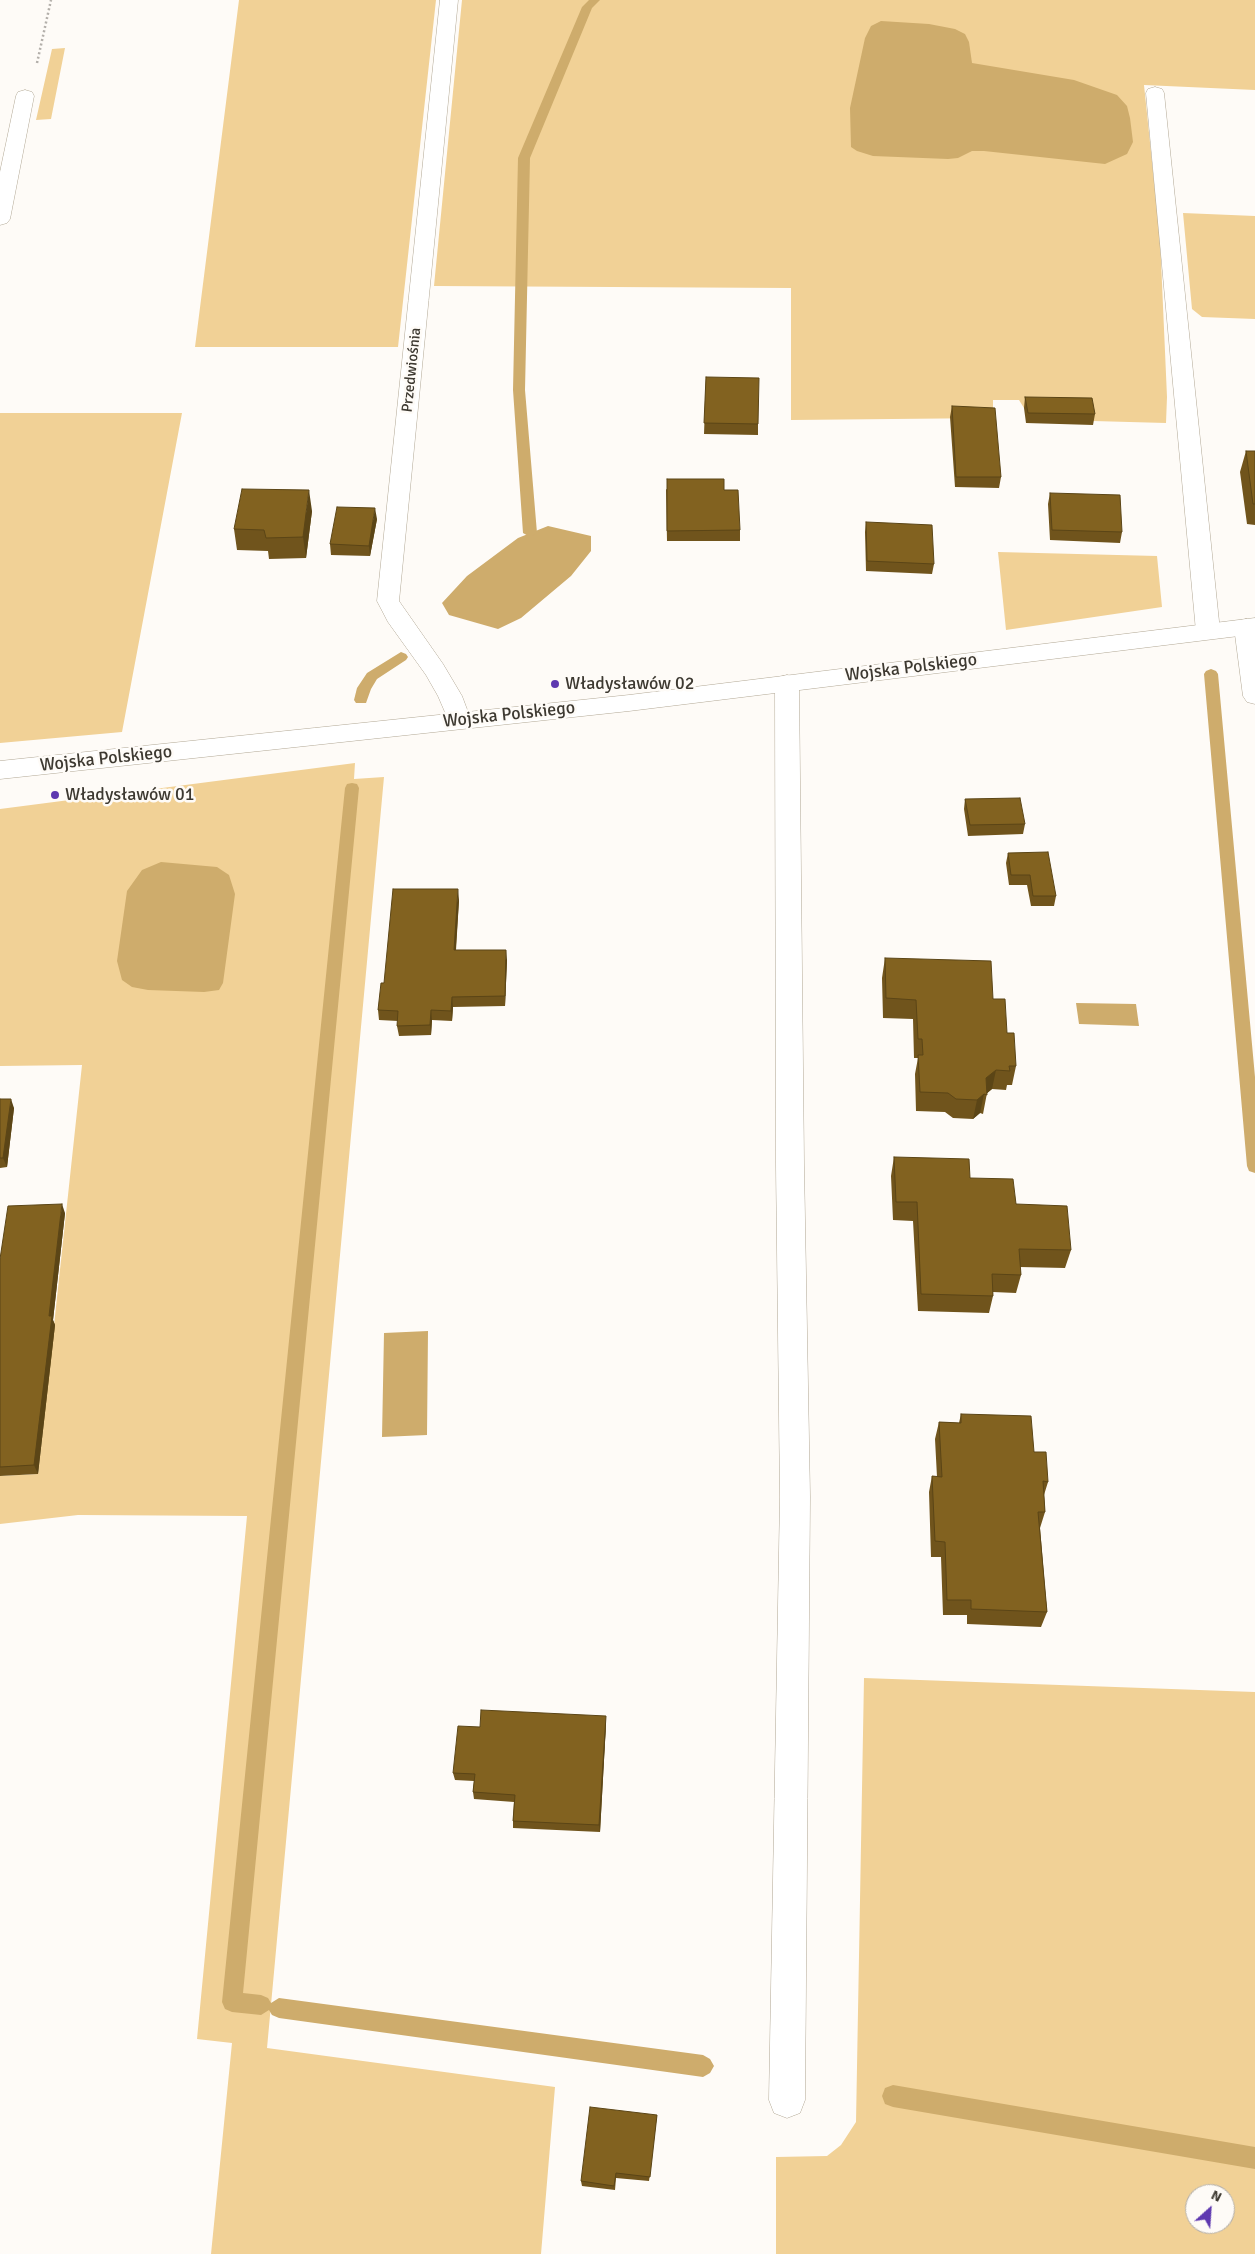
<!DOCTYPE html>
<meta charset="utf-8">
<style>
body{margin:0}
#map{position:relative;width:1255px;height:2254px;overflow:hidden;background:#fefbf7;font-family:Signika,sans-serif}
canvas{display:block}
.north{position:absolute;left:1185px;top:2184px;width:50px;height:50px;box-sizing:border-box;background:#fefbf7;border:1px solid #b1ada8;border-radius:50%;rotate:26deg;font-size:14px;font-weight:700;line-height:20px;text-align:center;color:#3d3931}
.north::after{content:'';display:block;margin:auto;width:18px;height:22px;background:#5e38b0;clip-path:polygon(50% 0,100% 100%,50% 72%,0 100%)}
</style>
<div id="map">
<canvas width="1255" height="2254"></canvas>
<div class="north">N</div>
</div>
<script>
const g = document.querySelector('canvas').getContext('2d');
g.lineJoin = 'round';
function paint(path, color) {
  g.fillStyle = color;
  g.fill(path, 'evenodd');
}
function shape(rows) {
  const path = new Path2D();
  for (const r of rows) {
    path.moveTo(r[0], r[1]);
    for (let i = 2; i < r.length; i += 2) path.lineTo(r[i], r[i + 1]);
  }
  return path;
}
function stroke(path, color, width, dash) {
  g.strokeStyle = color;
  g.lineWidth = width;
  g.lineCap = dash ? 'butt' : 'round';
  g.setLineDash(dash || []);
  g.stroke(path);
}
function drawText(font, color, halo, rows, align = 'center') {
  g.font = font + ' Signika,sans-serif';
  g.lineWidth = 5;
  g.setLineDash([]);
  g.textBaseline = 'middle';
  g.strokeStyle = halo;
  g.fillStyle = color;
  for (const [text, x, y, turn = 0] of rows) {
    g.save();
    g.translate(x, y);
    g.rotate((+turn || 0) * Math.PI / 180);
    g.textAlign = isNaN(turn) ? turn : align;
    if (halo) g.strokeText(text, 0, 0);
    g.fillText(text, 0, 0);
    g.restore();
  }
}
paint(shape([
 [239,0,436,0,398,347,195,347],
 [462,0,1255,0,1255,90,1144,85,1160,238,1167,397,1166,423,1093,421,1090,409,1024,408,1019,400,993,400,993,418,791,420,791,288,434,286],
 [65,48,51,119,36,120,52,49],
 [1183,213,1255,216,1255,319,1202,317,1192,309],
 [0,413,182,413,122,732,0,743],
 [998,552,1157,556,1162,607,1006,630],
 [355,763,354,779,384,777,267,2048,555,2087,541,2254,211,2254,232,2043,197,2039,247,1516,78,1515,0,1524,0,1476,38,1474,82,1065,0,1066,0,809],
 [864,1678,1255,1692,1255,2254,776,2254,776,2157,827,2156,841,2145,856,2122],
 [1195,2194,1225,2194,1225,2224,1195,2224]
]), '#f1d196');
paint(shape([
 [881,21,929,24,955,29,965,34,969,42,972,63,1074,80,1117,95,1127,106,1130,118,1133,142,1127,154,1105,164,984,151,972,151,958,158,948,159,873,156,857,151,851,147,850,108,865,38,871,26],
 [548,526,591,536,591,551,571,576,521,618,498,629,449,615,442,603,467,576,518,538],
 [161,862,217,867,229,875,235,894,223,983,219,990,204,992,148,990,132,987,122,980,117,961,127,891,142,870],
 [1076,1003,1136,1004,1139,1026,1079,1024],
 [428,1331,427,1435,382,1437,384,1333]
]), '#ceac6c');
paint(shape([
 [589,0,600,0,592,8,530,158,525,390,537,533,530,537,523,533,513,390,518,158,582,7,589,0],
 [401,652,406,654,408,657,406,660,377,679,371,689,366,703,356,703,354,700,357,688,367,673,401,652],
 [1211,669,1216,671,1218,674,1255,1077,1255,1173,1249,1171,1247,1166,1204,674,1206,671,1211,669],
 [352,783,357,784,359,788,243,1993,261,1995,268,1998,271,2003,279,1998,703,2055,710,2059,714,2066,710,2073,703,2077,279,2018,272,2015,269,2010,261,2015,232,2012,225,2009,222,2002,345,788,347,784,352,783],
 [893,2085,1255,2147,1255,2169,893,2107,885,2104,882,2096,885,2088,893,2085]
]), '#ceac6c');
const service = shape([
 [1155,87,1162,89,1164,93,1220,631,1216,637,1208,639,1200,637,1196,631,1146,93,1148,89,1155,87],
 [1246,619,1255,623,1255,704,1247,702,1243,696,1234,627,1238,621,1246,619],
 [787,675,795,677,799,683,804,1165,810,1497,805,2100,800,2113,787,2118,774,2113,769,2100,780,1497,776,1165,775,683,779,677,787,675]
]);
const minor = shape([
 [440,0,458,0,399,601,443,664,462,696,471,720,467,726,459,728,451,726,438,696,426,675,388,622,377,601,440,0],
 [25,90,32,92,34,96,10,219,7,223,0,225,0,172,16,96,18,92,25,90]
]);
const tertiary = shape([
 [1255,618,1255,634,629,711,0,779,0,761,629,695,1255,618]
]);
stroke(service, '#b2a895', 1);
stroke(minor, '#b2a895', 1);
stroke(tertiary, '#b2a895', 1);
stroke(shape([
 [37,63,51,0]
]), '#b3afaa', 2.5, [2, 2.5]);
paint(service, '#fff');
paint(minor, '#fff');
paint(tertiary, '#fff');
paint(shape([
 [706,377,758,424,758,435,704,434],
 [1025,397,1095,414,1093,425,1026,423,1024,408],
 [952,406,1001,477,999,488,955,487,950,417],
 [1246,451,1255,451,1255,525,1247,524,1240,472],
 [666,489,740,530,740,541,667,541],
 [1050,493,1122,532,1120,543,1050,540,1048,504],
 [312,511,306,558,269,559,268,551,237,550,234,529],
 [377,519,370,556,331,555,330,544],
 [866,522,934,564,932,574,866,571,865,532],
 [965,799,1025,824,1023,834,968,836,964,809],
 [1008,853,1056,896,1054,906,1031,906,1027,885,1009,885,1006,863],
 [459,900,456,950,507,960,505,1006,453,1007,452,1021,432,1020,431,1035,399,1036,397,1026,398,1021,379,1020,378,1010,384,983],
 [885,958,993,999,1007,1033,1016,1066,1012,1085,1007,1085,1006,1090,992,1089,987,1093,983,1114,980,1113,973,1119,953,1118,945,1112,916,1111,915,1074,918,1058,914,1058,913,1019,883,1018,882,978],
 [0,1099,14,1108,7,1167,0,1168],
 [894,1157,970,1178,1016,1204,1071,1250,1065,1268,1020,1267,1021,1275,1016,1293,993,1292,993,1296,989,1313,918,1311,913,1221,893,1220,891,1176],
 [65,1213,53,1320,55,1325,38,1474,0,1476,0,1259],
 [961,1414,1034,1452,1048,1482,1044,1495,1045,1512,1040,1528,1047,1612,1041,1627,967,1624,967,1615,943,1615,941,1557,931,1557,929,1492,932,1476,937,1477,935,1439,939,1422,959,1423],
 [606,1724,600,1832,513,1828,513,1821,514,1802,474,1799,473,1792,474,1781,455,1780,453,1773,480,1727],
 [657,2115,649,2181,616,2178,615,2190,582,2186,581,2181]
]), '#70541c');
paint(shape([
 [309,490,312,511,306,558,303,537],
 [375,508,377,519,370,556,369,546],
 [458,889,459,900,455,960,454,950],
 [506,950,507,960,505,1006,505,996],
 [452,997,453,1007,452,1021,451,1011],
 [431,1010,432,1020,431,1035,430,1025],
 [996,1070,992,1089,985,1095,984,1094,980,1113,973,1119,977,1100,986,1078],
 [11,1099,14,1108,7,1167,3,1158],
 [62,1204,65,1213,53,1320,55,1325,38,1474,34,1465,49,1316],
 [606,1716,606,1724,600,1832,599,1825]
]), '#5b4516');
const building = shape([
 [706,377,759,378,758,424,704,423,706,377],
 [1025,397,1092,398,1095,414,1028,413,1025,397],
 [952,406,995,408,1001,477,956,477,952,406],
 [1246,451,1255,451,1255,504,1253,504,1246,451],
 [667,479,724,479,724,490,738,490,740,530,667,531,667,479],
 [242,489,309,490,303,537,266,538,264,530,234,529,242,489],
 [1050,493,1120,495,1122,532,1052,530,1050,493],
 [337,507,375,508,369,546,330,544,337,507],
 [866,522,932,525,934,564,867,561,866,522],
 [1020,798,1025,824,970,825,965,799,1020,798],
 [1048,852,1056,896,1033,896,1030,875,1011,875,1008,853,1048,852],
 [393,889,458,889,454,950,506,950,505,996,452,997,451,1011,431,1010,430,1025,397,1026,398,1011,378,1010,381,983,384,983,393,889],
 [885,958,991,961,993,999,1005,999,1007,1033,1014,1033,1016,1066,1009,1066,1010,1071,996,1070,986,1078,987,1095,984,1094,977,1100,956,1099,948,1093,920,1092,918,1055,923,1055,922,1039,918,1039,916,1000,886,998,885,958],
 [0,1099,11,1099,3,1158,0,1158,0,1099],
 [894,1157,969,1159,970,1178,1013,1179,1016,1204,1067,1206,1071,1250,1019,1249,1021,1275,992,1274,993,1296,921,1294,917,1202,896,1202,894,1157],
 [62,1204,49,1316,52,1316,34,1465,0,1467,0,1259,8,1206,62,1204],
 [961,1414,1031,1416,1034,1452,1046,1452,1048,1482,1043,1481,1045,1512,1038,1512,1047,1612,971,1609,971,1600,947,1600,945,1542,935,1541,932,1476,942,1477,939,1422,961,1423,961,1414],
 [481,1710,606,1716,599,1825,513,1821,515,1795,473,1792,475,1774,453,1773,458,1726,480,1727,481,1710],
 [590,2107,657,2115,650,2177,616,2173,614,2186,581,2181,590,2107]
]);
paint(building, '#826220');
stroke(building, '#5b4516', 1);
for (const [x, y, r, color] of [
 [555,684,5,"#5e38b0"],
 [55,795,5,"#5e38b0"]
]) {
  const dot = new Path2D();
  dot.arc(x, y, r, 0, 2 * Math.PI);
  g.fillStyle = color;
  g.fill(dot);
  stroke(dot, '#fefbf7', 2);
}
drawText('15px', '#3d3931', '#fefbf7', [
 ["Przedwiośnia",412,370,-84]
]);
drawText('18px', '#3d3931', '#fefbf7', [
 ["Wojska Polskiego",911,668,-7],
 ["Wojska Polskiego",509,715,-6],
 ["Wojska Polskiego",106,759,-6]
]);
drawText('18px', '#3d3931', '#fefbf7', [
 ["Władysławów 02",565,684],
 ["Władysławów 01",65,795]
], 'left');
</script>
